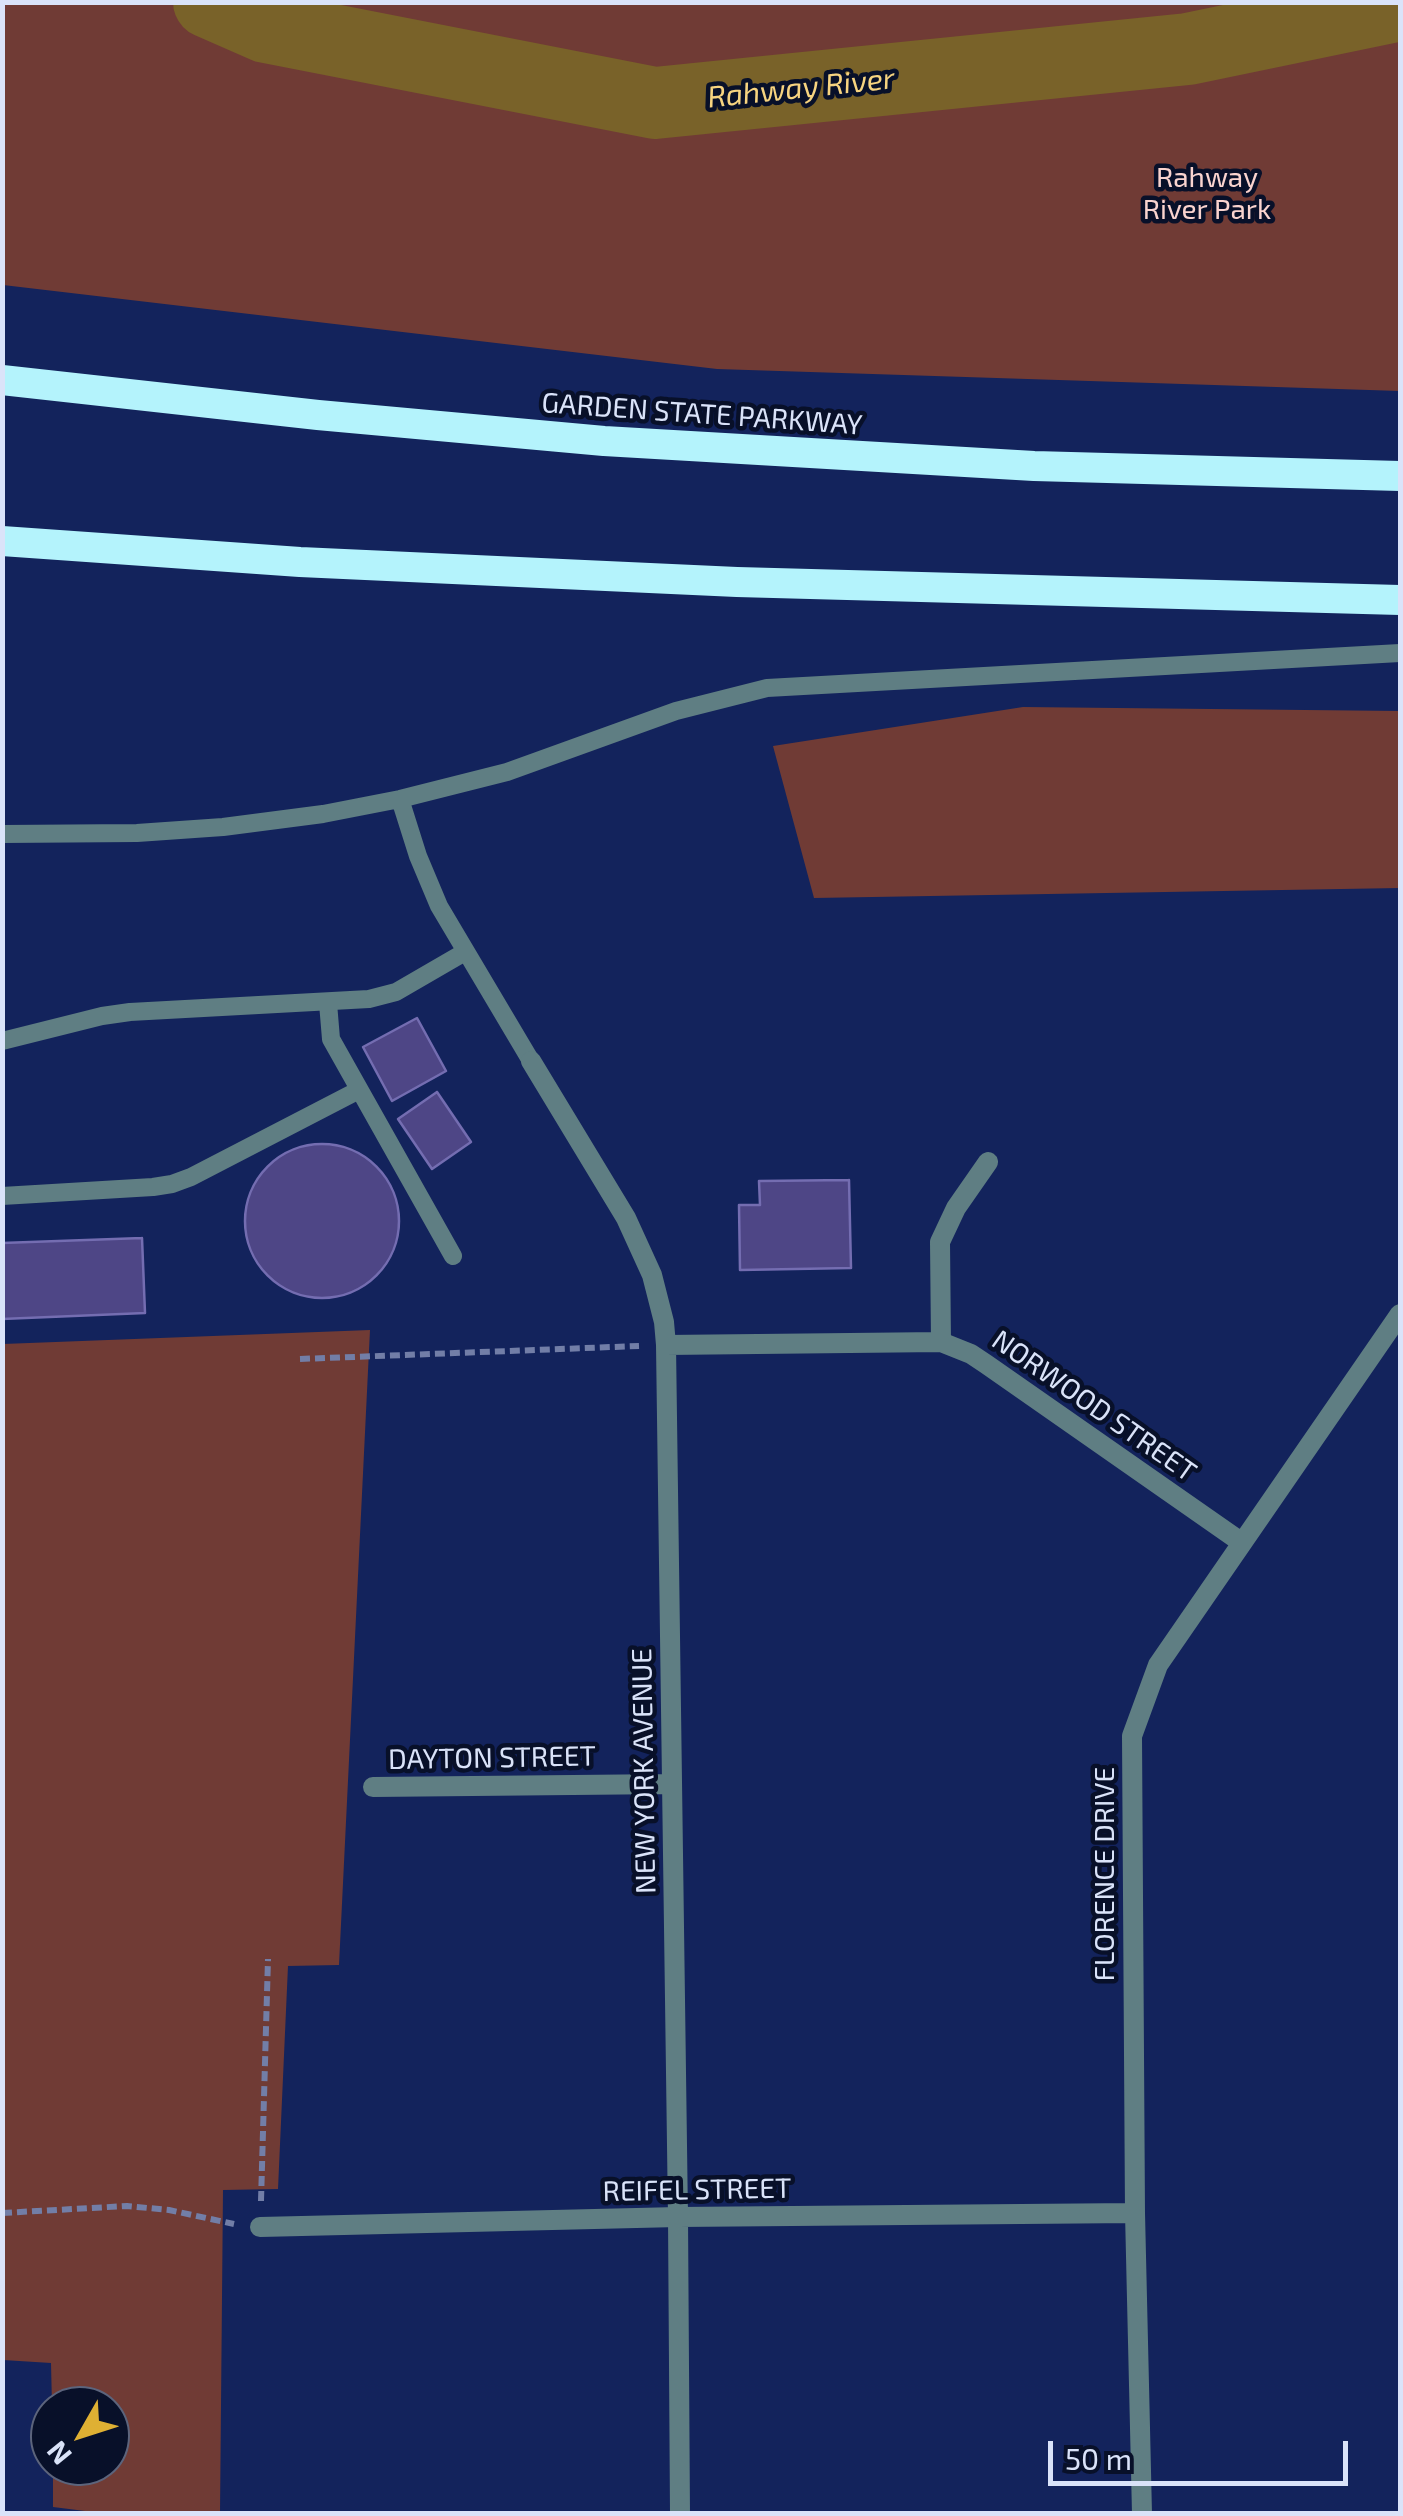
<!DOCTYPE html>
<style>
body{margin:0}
#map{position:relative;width:1403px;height:2516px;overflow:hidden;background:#13235c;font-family:"Exo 2",sans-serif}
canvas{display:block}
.frame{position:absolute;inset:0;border:5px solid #dae3f9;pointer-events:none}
.north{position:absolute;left:30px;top:2386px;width:100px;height:100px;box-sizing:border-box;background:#081029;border:2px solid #5c647c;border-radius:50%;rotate:231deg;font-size:28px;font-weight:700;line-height:40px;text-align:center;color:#dae3f9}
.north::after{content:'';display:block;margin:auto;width:35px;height:45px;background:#dfb033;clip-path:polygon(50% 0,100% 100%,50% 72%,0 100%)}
.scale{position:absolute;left:1048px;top:2441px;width:300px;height:45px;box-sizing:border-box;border:5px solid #dae3f9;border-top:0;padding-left:12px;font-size:30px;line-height:35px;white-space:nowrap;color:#dae3f9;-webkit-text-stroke:8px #081029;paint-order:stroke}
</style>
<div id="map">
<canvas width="1403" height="2516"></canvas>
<div class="frame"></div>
<div class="north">N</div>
<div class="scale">50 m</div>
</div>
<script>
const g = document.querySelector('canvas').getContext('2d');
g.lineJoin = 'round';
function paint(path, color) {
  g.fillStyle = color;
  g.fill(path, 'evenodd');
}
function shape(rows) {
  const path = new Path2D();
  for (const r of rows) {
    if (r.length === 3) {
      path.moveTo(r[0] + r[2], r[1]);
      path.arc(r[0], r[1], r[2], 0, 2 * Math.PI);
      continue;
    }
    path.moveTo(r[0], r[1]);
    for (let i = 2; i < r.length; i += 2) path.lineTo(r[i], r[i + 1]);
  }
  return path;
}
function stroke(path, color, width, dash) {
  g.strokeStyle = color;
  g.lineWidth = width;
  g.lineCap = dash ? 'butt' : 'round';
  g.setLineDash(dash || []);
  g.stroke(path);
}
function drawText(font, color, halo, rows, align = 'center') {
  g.font = font + ' "Exo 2",sans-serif';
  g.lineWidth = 9;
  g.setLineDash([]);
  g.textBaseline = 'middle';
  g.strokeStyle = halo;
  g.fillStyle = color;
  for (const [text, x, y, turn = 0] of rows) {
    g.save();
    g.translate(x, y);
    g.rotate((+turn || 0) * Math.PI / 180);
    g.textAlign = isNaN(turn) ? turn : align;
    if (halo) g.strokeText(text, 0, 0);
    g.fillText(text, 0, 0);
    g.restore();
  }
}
paint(shape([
 [3,2,1400,3,1400,391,717,369,3,285],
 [1023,707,1400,711,1400,888,814,898,773,746],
 [370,1330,339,1965,288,1966,278,2189,223,2190,220,2513,109,2514,53,2507,53,2466,110,2466,110,2406,52,2406,51,2363,3,2360,3,1344]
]), '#703b35');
stroke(shape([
 [209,2,266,27,655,103,1188,49,1400,5]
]), '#796229', 72);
const building = shape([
 [417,1018,446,1071,392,1101,363,1047,417,1018],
 [437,1092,471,1142,432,1169,398,1119,437,1092],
 [322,1221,77],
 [849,1180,851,1268,740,1270,739,1205,760,1205,759,1181,849,1180],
 [142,1238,145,1313,2,1319,2,1243,142,1238]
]);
paint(building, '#4e4686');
stroke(building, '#746db1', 2.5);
stroke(shape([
 [300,1359,639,1346],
 [261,2201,268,1959],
 [2,2213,127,2206,169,2210,234,2224]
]), '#727ea7', 6, [10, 5]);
stroke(shape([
 [400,799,418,856,439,906,531,1061],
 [2,834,137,833,223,827,323,814,400,799,507,772,676,711,767,688,1400,653],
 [328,1003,331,1039,453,1256],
 [2,1041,102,1016,130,1012,369,999,396,992,465,952],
 [2,1196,153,1187,172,1184,191,1177,359,1090]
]), '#5f7e83', 18);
stroke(shape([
 [531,1061,626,1218,652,1275,664,1322,666,1345,678,2217,680,2514],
 [941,1342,940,1242,956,1208,988,1162],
 [666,1345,941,1342,971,1354,986,1364,1241,1542],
 [373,1787,672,1784],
 [260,2227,678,2217,1135,2213],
 [1142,2514,1135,2213,1132,1736,1158,1665,1400,1314]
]), '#5f7e83', 20);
stroke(shape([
 [2,380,318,415,604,441,1034,466,1400,476],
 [2,541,300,562,737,582,1400,600]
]), '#b4f3fc', 30);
drawText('28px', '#fad4cf', '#081029', [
 ["Rahway",1207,178],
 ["River Park",1207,210]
]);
drawText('28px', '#dae3f9', '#081029', [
 ["GARDEN STATE PARKWAY",702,414,4],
 ["NORWOOD STREET",1094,1406,35],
 ["DAYTON STREET",492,1758,-1],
 ["NEW YORK AVENUE",644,1771,-91],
 ["FLORENCE DRIVE",1105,1874,-90],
 ["REIFEL STREET",697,2190,-1]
]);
drawText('italic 30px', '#f7d480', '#081029', [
 ["Rahway River",801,88,-6]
]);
</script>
